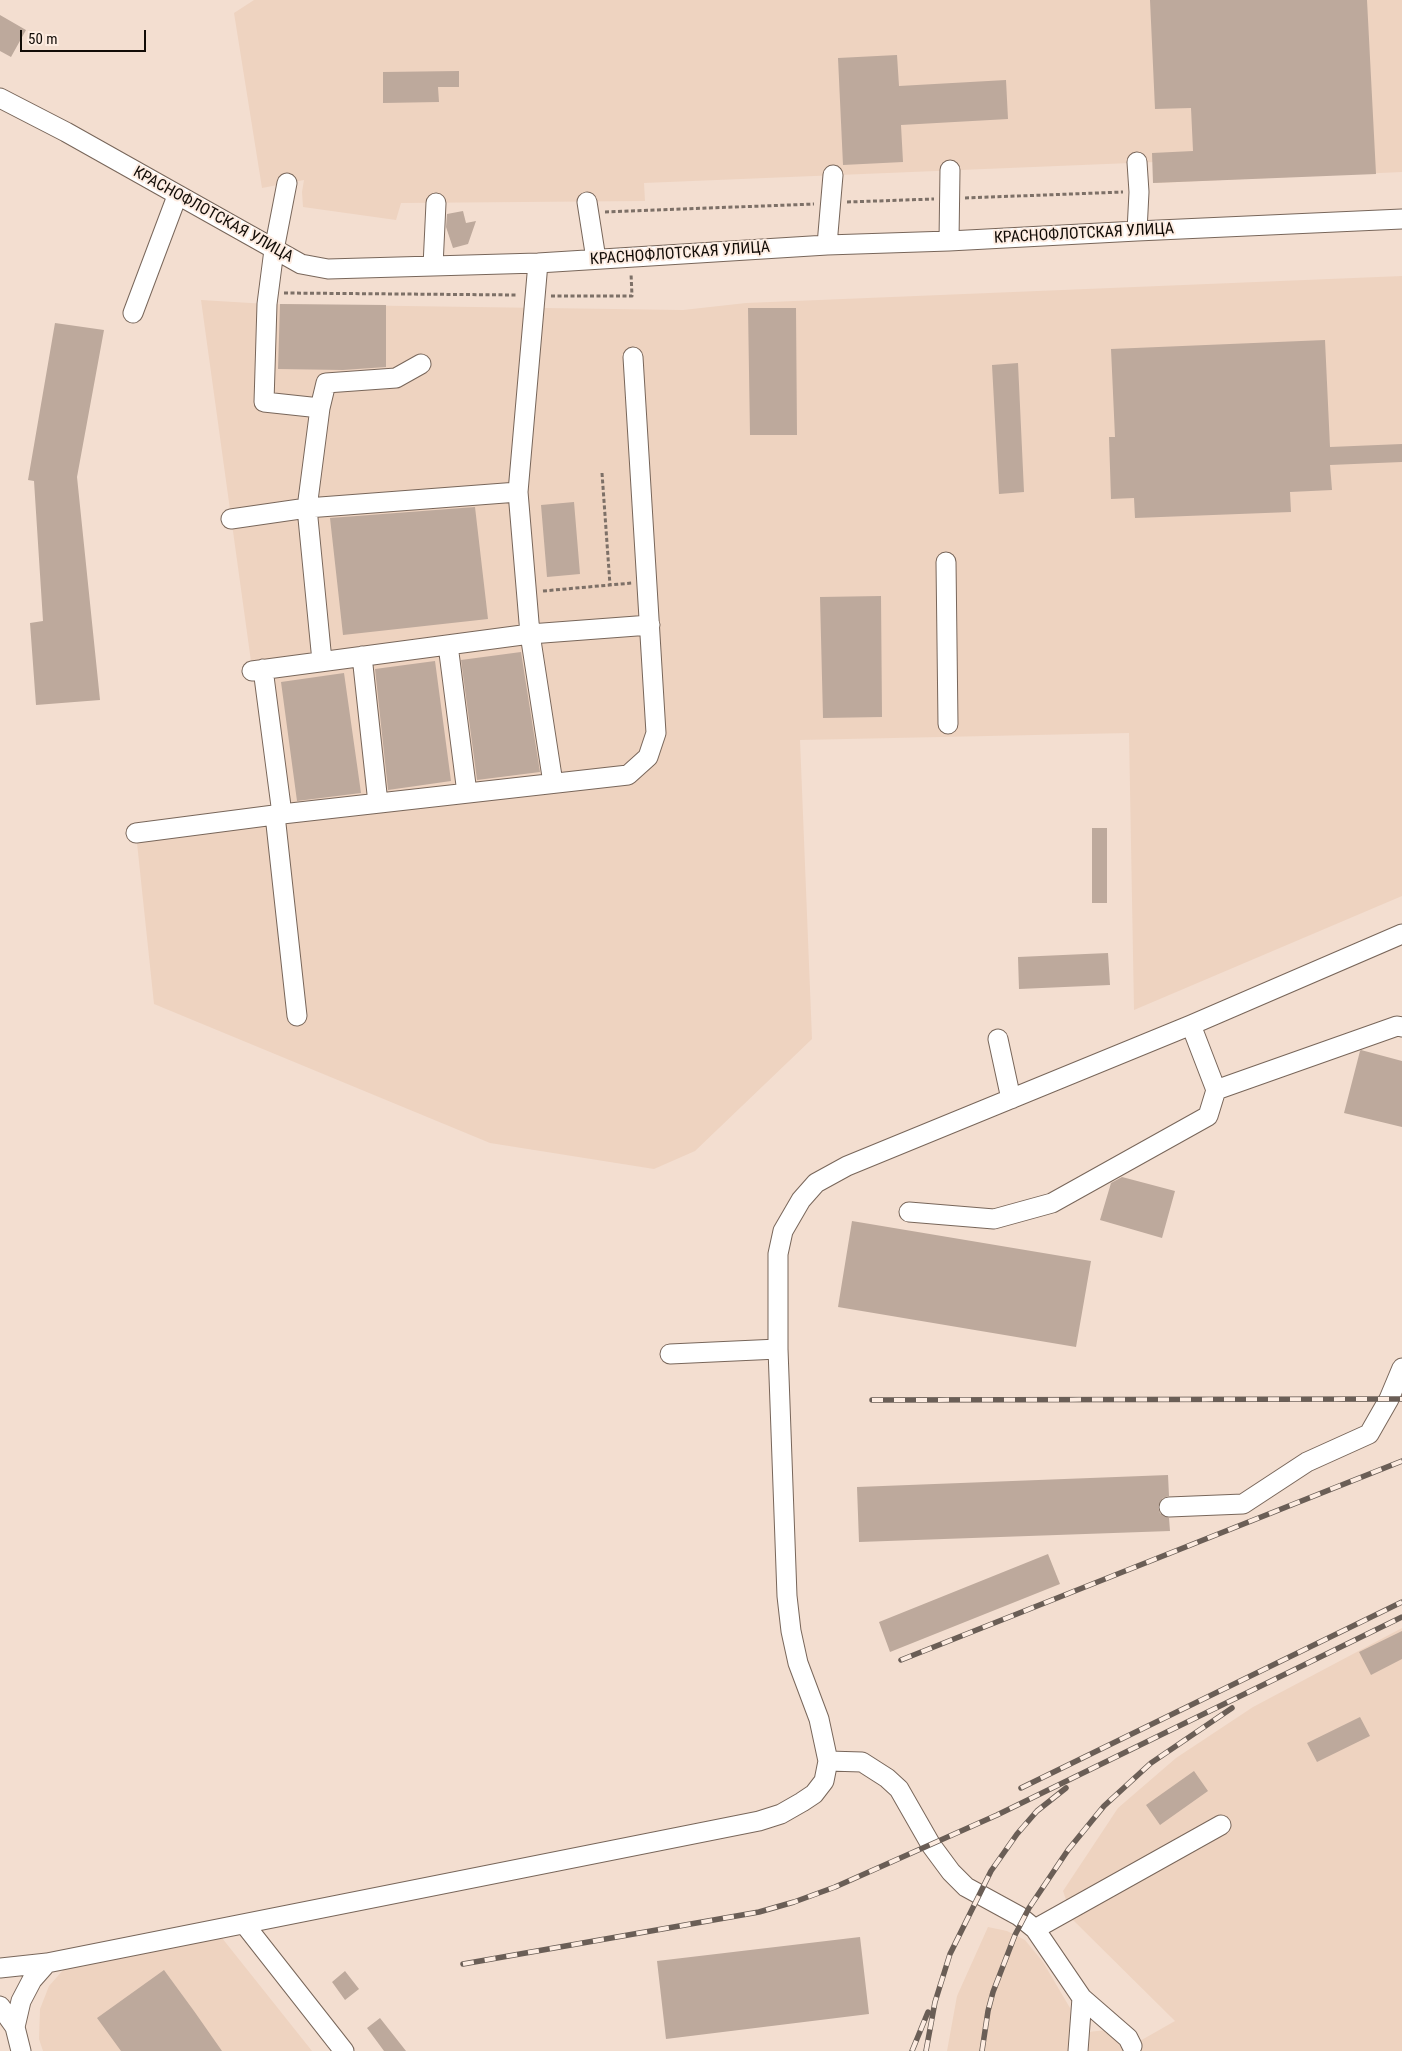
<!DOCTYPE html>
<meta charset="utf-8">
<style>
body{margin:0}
#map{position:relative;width:1402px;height:2051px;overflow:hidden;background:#f3ded0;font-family:"Roboto Condensed",sans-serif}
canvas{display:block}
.scale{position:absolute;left:20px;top:30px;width:126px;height:22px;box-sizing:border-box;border:2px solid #120c07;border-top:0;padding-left:6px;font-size:15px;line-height:18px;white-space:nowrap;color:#120c07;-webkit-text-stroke:4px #fdece1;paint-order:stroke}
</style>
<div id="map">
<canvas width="1402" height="2051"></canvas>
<div class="scale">50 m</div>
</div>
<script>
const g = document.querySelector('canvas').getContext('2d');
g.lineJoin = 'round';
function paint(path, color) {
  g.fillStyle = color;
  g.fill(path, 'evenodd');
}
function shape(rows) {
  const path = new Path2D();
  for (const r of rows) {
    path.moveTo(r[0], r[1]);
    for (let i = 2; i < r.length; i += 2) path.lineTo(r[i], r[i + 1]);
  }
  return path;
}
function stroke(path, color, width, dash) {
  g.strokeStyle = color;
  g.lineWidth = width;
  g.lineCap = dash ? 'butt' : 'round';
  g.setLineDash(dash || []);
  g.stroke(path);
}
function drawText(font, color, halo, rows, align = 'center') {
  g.font = font + ' "Roboto Condensed",sans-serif';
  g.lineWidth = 4;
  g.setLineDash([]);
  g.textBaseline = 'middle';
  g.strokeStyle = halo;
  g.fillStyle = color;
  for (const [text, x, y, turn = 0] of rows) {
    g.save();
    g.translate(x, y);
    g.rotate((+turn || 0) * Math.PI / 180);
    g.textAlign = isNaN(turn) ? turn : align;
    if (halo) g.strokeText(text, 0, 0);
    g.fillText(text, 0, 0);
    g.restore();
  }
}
paint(shape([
 [254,0,1402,0,1402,172,1156,183,1155,162,644,183,645,201,401,203,396,220,303,207,302,192,304,180,262,188,234,13],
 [1402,276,1402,896,1134,1010,1129,733,800,740,812,1039,695,1151,654,1169,490,1143,154,1004,135,824,271,806,201,300,267,304,683,310,746,303],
 [1402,1628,1402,2051,947,2051,957,1996,988,1927,1007,1931,1025,1940,1043,1962,1070,2008,1072,2029,1088,2041,1088,2032,1107,2030,1120,2041,1124,2050,1175,2021,1073,1920,1063,1891,1118,1808,1176,1758,1253,1707],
 [222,1938,312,2051,43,2051,39,2039,40,2009,49,1986,64,1969]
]), '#eed3c0');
paint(shape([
 [1150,0,1367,0,1376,174,1153,183,1152,153,1193,151,1191,108,1155,109],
 [0,15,26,30,11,57,0,51],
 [897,55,899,86,1006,80,1008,119,901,125,903,162,843,165,838,58],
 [459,71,459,87,438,87,439,102,383,103,383,72],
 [463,211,466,223,476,221,468,244,453,248,446,227,447,214],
 [280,304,386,305,386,367,343,370,278,369],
 [748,308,796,308,797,435,750,435],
 [55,323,104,330,77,477,100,700,36,705,30,623,43,621,34,481,28,480],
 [1325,340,1330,447,1402,444,1402,462,1330,465,1332,490,1290,492,1291,512,1135,518,1134,498,1111,499,1109,437,1115,437,1111,349],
 [1018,363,1024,492,999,494,992,365],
 [574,502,580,574,547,577,541,505],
 [475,507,488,619,343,635,330,518],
 [881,596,882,717,823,718,820,597],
 [521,652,540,772,477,780,461,660],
 [435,661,451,781,388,790,375,669],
 [344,673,361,793,297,801,281,682],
 [1092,828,1107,828,1107,903,1092,903],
 [1108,953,1110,985,1019,989,1018,957],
 [1361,1050,1402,1061,1402,1127,1344,1113,1360,1051],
 [1122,1177,1175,1191,1162,1238,1100,1220,1111,1183],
 [852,1221,1091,1261,1076,1347,838,1307],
 [1168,1475,1169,1496,1163,1498,1158,1507,1160,1513,1169,1518,1170,1531,859,1542,857,1487],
 [1048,1554,1060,1584,890,1652,879,1622],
 [1402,1631,1402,1659,1371,1675,1359,1652],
 [1360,1717,1370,1736,1317,1762,1307,1743],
 [1194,1771,1208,1791,1160,1825,1146,1805],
 [860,1937,869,2014,666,2039,657,1961],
 [164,1970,194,2011,222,2051,121,2051,97,2018],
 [345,1971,359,1989,345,2000,332,1982],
 [380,2018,406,2051,384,2051,367,2028]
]), '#bda99c');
const minor = shape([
 [0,98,66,132,301,264,328,269,538,263,827,245,949,241,1137,231,1402,219],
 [1137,162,1139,192,1137,231],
 [287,183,274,250,267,304,264,402,320,408,326,383,396,378,421,364],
 [587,202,596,259],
 [949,241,950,170],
 [827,245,833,175],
 [433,266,436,203],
 [133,313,177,196],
 [320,408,307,508,518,492],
 [231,519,307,508,322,661],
 [946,562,948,724],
 [448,645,467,793],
 [362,656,378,803],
 [263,669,282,814],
 [252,671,530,634,518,492,538,263],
 [553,783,530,634,650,625],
 [275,815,297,1016],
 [136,833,282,814,628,775,648,757,656,733,633,357],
 [998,1039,1011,1099],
 [1216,1090,1397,1026,1402,1027],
 [909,1212,994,1219,1052,1203,1208,1116,1216,1090,1191,1025],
 [670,1354,778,1349],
 [1169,1507,1243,1504,1307,1462,1369,1434,1389,1399,1402,1368],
 [828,1761,862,1762,887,1778,899,1789,931,1845,951,1872,966,1887,1019,1916,1035,1929,1082,1998,1128,2038,1132,2046],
 [245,1925,344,2051],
 [1035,1929,1221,1825],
 [0,1968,47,1963],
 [0,2006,15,2027],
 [21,2051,15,2027,21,2001,32,1980,47,1963,759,1821,781,1814,802,1802,814,1794,824,1781,828,1761,819,1719,798,1663,791,1631,787,1596,778,1349,778,1254,783,1231,801,1200,816,1183,847,1166,1191,1025,1402,934],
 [1078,2051,1082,1998]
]);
stroke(minor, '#78665a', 21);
stroke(shape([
 [965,198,1123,192],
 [847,202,934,199],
 [605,212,814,204],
 [284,293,518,295],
 [551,296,632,296,631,273],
 [602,473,610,585],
 [543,591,632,583]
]), '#7d7067', 3, [4, 2.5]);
stroke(minor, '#fff', 19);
const rail = shape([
 [872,1400,1402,1399],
 [901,1660,1402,1461],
 [1021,1788,1402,1602],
 [463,1964,759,1912,794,1902,835,1887,997,1815,1402,1617],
 [912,2051,928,2012],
 [926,2051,935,2002,950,1954,991,1871,1017,1834,1037,1811,1066,1788],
 [982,2051,988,2011,993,1992,1015,1935,1029,1908,1068,1850,1104,1806,1151,1763,1232,1708]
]);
stroke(rail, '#6a5e56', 5.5);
stroke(rail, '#fdece1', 4, [11]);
drawText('16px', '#120c07', '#fdece1', [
 ["КРАСНОФЛОТСКАЯ УЛИЦА",213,215,29],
 ["КРАСНОФЛОТСКАЯ УЛИЦА",1084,234,-3],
 ["КРАСНОФЛОТСКАЯ УЛИЦА",680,254,-4]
]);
</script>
